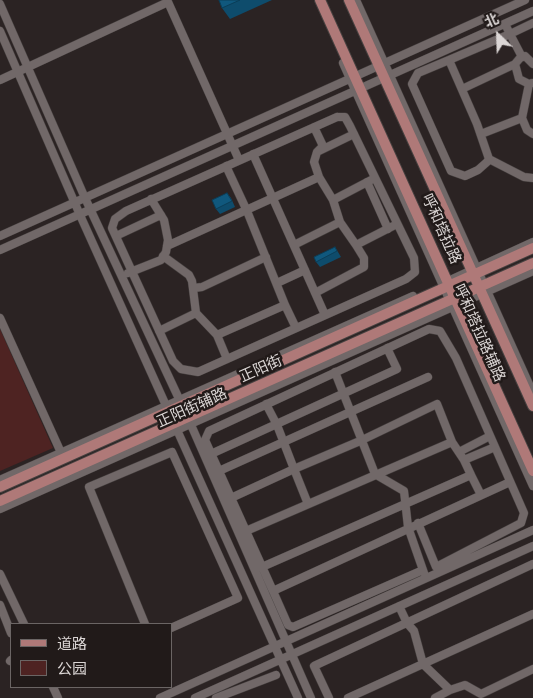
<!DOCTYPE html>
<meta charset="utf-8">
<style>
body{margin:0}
#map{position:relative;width:533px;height:698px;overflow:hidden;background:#2b2323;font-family:Rubik,"Noto Sans SC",sans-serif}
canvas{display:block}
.legend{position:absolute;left:10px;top:623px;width:162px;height:65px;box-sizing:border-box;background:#211a19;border:1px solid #6b6564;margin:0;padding:6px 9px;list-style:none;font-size:15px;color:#dbd6d5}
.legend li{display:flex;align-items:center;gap:10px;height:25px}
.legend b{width:25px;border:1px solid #6b6564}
.north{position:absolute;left:473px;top:10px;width:50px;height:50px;-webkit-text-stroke:4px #211a19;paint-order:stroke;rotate:336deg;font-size:14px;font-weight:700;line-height:20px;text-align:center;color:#dbd6d5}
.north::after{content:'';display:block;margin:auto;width:18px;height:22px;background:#dbd6d5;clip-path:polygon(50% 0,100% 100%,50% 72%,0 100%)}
</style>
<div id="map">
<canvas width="533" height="698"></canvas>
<ul class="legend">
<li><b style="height:6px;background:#af7978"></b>道路</li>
<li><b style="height:14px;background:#4e2322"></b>公园</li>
</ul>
<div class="north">北</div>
</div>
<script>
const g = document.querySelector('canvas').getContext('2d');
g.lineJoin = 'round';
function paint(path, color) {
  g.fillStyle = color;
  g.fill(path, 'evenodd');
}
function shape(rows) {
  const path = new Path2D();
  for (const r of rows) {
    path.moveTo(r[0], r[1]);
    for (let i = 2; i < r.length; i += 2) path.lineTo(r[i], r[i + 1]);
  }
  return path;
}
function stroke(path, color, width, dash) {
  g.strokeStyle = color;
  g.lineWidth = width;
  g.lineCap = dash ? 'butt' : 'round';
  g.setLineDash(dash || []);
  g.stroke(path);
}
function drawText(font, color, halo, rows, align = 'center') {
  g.font = font + ' Rubik,"Noto Sans SC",sans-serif';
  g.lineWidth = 5;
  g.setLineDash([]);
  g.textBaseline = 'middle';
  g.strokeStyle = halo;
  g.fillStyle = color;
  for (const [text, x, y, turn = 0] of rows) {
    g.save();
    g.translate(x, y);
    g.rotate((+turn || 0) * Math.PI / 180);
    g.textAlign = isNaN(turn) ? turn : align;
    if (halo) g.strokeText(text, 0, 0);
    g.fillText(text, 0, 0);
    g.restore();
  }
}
paint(shape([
 [0,329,53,448,0,471]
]), '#4e2322');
const minor = shape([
 [356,0,533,393],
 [0,4,85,198,188,418,311,698],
 [0,31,80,215,298,698],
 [522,57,510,34,533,23],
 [449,60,477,124,489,159,487,162,478,170,465,176,451,171,412,84,418,73,449,60,510,34,505,24],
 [343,63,533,486],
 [515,64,519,79,529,84,532,83],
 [0,80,168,2,239,160],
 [529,84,522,118,527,130,533,134],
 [462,89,515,64,520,58,525,56,533,64],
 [337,117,345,117,350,126,414,258,415,272,406,279,198,372,181,369,173,361,112,228,115,219,126,211,337,117],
 [481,134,522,118],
 [319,151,354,134],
 [253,154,325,315],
 [489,159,524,177,533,178],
 [226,166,247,211,285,305,296,328],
 [319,177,333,200,375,178],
 [367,182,388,229],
 [333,200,340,222,356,245,397,224],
 [0,236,525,0],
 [116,236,161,215],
 [294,245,340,222],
 [167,246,319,177,314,162,317,152,323,146,314,127],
 [0,250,533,11],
 [163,256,189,275,192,281,196,313,217,335,227,359],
 [128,273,161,260,166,252,168,240,164,220,151,199],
 [446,282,533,242],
 [277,283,305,270],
 [194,288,202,287,266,257],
 [315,293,364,267,364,258,356,245],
 [0,318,63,457],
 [159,331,196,313],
 [217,335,285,305],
 [335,372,375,474,404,491,408,527,424,573],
 [459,452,490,436],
 [211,454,397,369,387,348],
 [464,460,495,447],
 [219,471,428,377],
 [0,480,413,296],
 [231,498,294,469,277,425,266,404],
 [308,504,294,469,360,441,437,404,452,442],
 [0,509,533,271],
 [246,531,452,442,464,460,471,475],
 [262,567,471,475,481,495],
 [423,570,293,627,288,625,273,591,510,482],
 [0,574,24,624],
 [273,591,205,440,209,431,429,329,440,331,456,358,524,513,521,523,436,567,418,523],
 [0,605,11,633],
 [399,606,407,623,414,631,423,664,450,690],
 [145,624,89,487,172,452,238,598,171,628],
 [10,661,11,660],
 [53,687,58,698],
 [160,698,533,530],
 [195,698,533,546],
 [216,698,276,675],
 [329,698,314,666,533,564],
 [348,698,533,614],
 [435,698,450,690,465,685,481,694,533,669]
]);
const major = shape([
 [320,0,533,471],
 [349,0,533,406],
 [0,487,533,248],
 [0,501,533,263]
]);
stroke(minor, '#474140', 9);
stroke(major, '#474140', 12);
stroke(minor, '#716868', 8);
stroke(major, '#af7978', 10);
paint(shape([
 [219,0,272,0,230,19,222,8],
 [227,193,231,198,235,207,220,214,216,209],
 [335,247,341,257,320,267,316,262]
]), '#0e4c6c');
const building = shape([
 [219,0,240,0,222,8,219,0],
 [227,193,232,201,216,209,212,200,227,193],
 [335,247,337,251,316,262,314,257,335,247]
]);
paint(building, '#10587d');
stroke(building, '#0b3e58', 1);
drawText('15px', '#dbd6d5', '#211a19', [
 ["呼和塔拉路",441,229,66],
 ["呼和塔拉路辅路",479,333,66],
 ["正阳街",261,369,-24],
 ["正阳街辅路",192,408,-24]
]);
</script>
